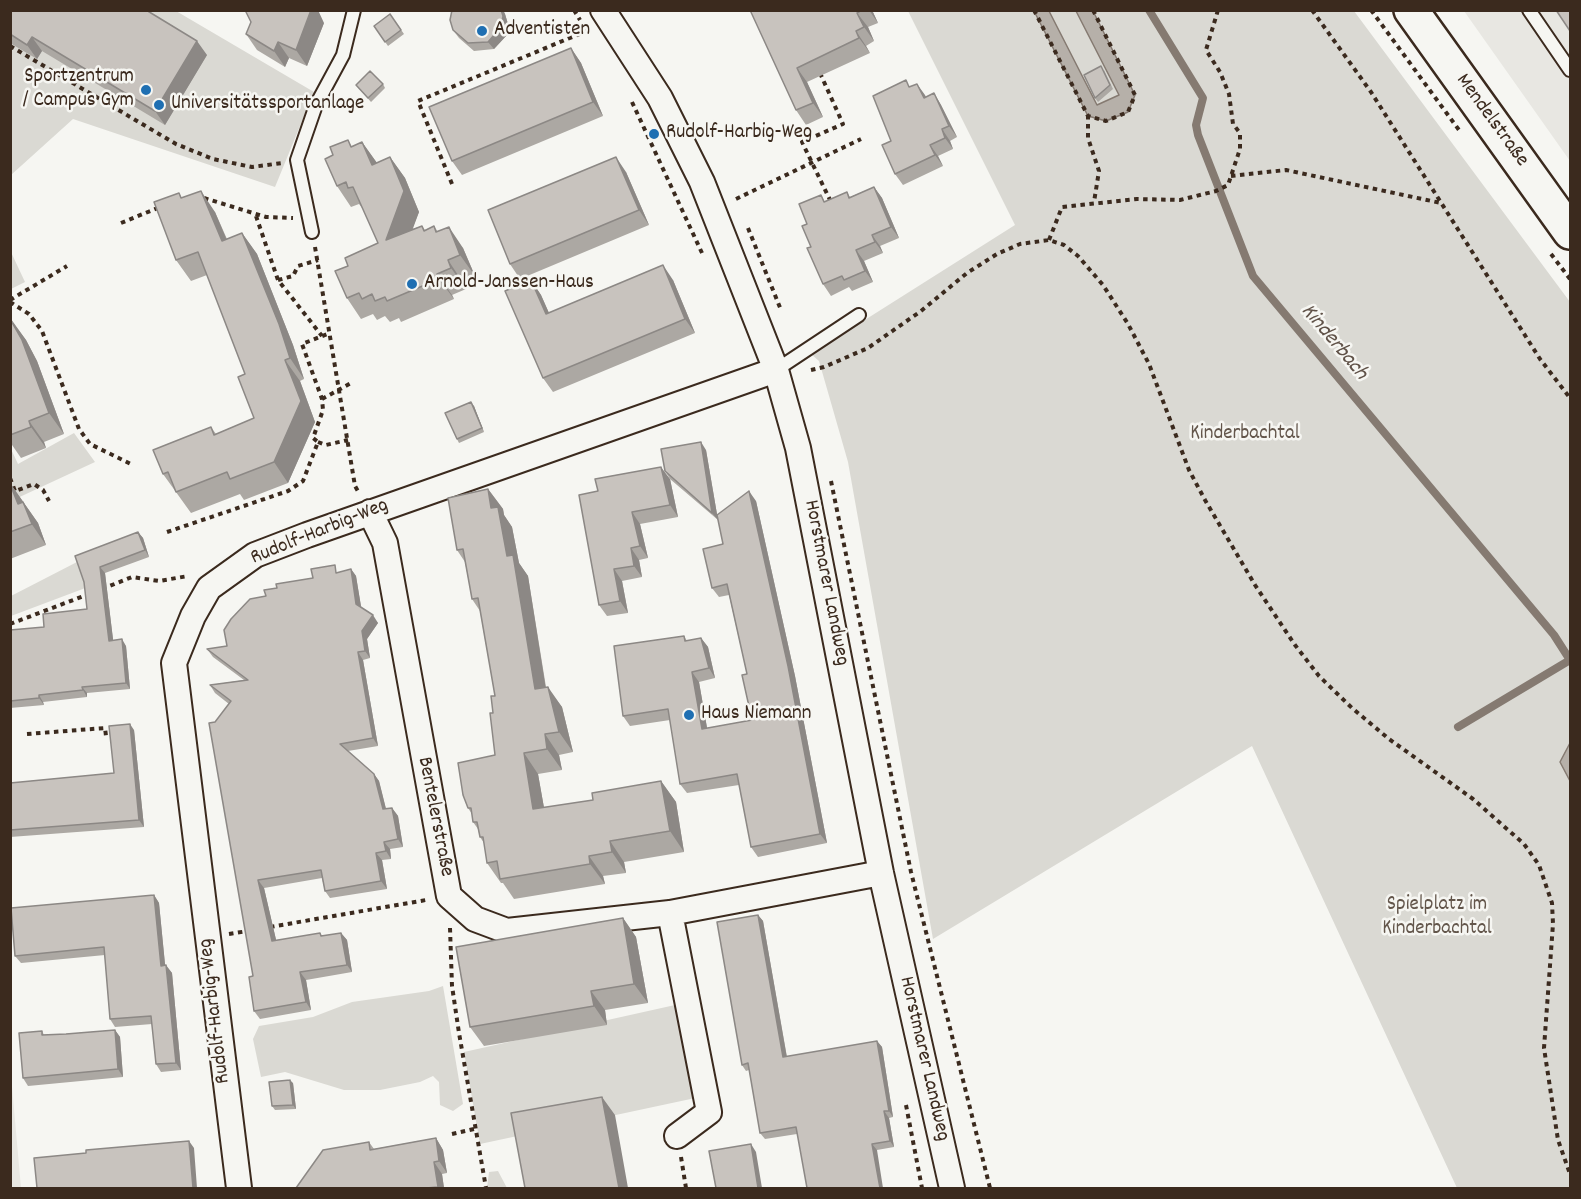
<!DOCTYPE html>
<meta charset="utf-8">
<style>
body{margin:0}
#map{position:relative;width:1581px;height:1199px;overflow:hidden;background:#f6f6f2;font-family:Dekko,sans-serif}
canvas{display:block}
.frame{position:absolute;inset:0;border:12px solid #3b2a1e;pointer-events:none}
</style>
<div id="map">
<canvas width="1581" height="1199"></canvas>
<div class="frame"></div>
</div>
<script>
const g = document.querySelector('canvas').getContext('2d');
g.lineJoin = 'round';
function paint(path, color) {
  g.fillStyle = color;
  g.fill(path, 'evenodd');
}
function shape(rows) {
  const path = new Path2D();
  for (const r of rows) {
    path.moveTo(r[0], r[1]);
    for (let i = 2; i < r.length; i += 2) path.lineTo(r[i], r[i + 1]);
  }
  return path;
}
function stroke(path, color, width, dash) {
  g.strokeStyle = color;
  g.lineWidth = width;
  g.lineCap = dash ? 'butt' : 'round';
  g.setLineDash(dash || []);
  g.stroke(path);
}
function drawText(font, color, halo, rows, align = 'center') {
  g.font = font + ' Dekko,sans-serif';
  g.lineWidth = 5;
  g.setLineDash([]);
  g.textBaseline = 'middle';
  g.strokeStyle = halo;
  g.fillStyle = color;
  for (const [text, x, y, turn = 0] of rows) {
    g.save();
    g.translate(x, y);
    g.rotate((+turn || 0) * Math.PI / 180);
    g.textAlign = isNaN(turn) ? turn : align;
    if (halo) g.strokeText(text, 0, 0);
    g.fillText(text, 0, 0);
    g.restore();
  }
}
paint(shape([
 [1464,11,1570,11,1570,161],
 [11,1075,21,1188,11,1188]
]), '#e8e7e2');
paint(shape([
 [11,11,176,11,314,92,275,187,73,119,11,175],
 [908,11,1354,11,1570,302,1570,1188,1457,1188,1252,746,933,939,848,462,819,361,811,354,1015,225],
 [10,250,25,282,11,289,10,289],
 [74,433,95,462,11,501,10,447,18,464],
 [77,562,88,587,11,616,11,596],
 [443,986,463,1104,453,1111,440,1105,439,1082,433,1076,420,1082,380,1090,344,1090,285,1072,261,1077,253,1039,259,1026,313,1017,352,1002,429,991],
 [684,1003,700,1097,480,1144,464,1052],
 [498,1171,507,1188,487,1188,489,1172]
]), '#dad9d3');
const water = shape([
 [1034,11,1049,11,1097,105,1119,95,1076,11,1093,11,1135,95,1128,112,1106,121,1088,116,1034,11],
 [1570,743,1570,781,1560,762,1570,743]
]);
paint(water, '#b6b0a9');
stroke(water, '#857a71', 1.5);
stroke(shape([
 [1149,10,1203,98,1196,125,1198,135,1253,276,1554,635,1570,660],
 [1458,727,1570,660]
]), '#857a71', 8);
const service = shape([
 [1529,10,1570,70],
 [312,232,297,160,316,105,343,55,354,10],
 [776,370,859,315]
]);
const minor = shape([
 [603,10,660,98,702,182,776,370,798,448,881,873,952,1188],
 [370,512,385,543,449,896,475,919,507,931,670,913,881,873],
 [670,913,709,1112,677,1136],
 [239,1188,174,663,193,616,209,588,255,555,307,535,776,370]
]);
const secondary = shape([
 [1411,10,1570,232]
]);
stroke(service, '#3b2a1e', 16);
stroke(minor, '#3b2a1e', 28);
stroke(secondary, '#3b2a1e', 38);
stroke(shape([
 [574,10,580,20],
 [1034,10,1088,116,1106,121,1128,112,1135,95,1093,10],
 [1312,10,1371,92,1540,359,1570,398],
 [1371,10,1459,130],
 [10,46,176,144,213,159,252,167,282,163],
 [820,73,843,124,802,142,831,202],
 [632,102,702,253],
 [1088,115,1088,138,1099,171,1094,202],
 [1231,176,1286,170,1441,203],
 [452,184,418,101,589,30],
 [204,198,266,217,293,218],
 [736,199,861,139],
 [256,216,278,280,322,336],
 [121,223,160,207],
 [748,228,781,310],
 [1049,240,1062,207,1137,199,1180,200,1216,191,1228,185,1240,149,1240,133,1233,124,1229,94,1220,72,1206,50,1218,10],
 [315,247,355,486,359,493],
 [1551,254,1570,279],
 [278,280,293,276,298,266,318,260],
 [10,300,67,266],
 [10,302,29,314,42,331,79,429,90,444,133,465],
 [811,370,824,367,868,348,921,311,967,273,997,254,1020,244,1049,240,1064,245,1078,256,1103,285,1128,324,1149,364,1189,470,1205,500,1255,585,1295,645,1319,676,1352,708,1389,739,1473,799,1524,844,1539,865,1552,903,1553,924,1544,1048,1558,1140,1570,1174],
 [322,399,353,382],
 [318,442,326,445,348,440],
 [10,478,15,491],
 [831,481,911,872,990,1188],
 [10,493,34,484,43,490,49,501],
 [167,532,288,491,303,481,318,442,313,438,323,410,322,399,302,344,330,333],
 [102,589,132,577,159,581,188,576],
 [10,624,89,594],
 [27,734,105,728,106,736],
 [270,927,426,900],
 [450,928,452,986,459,1033,486,1188],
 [229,934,248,931],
 [906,1105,922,1188],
 [452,1134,474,1129],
 [681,1157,686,1188]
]), '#3b2a1e', 4, [4.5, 4.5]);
stroke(service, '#f6f6f2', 12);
stroke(minor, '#f6f6f2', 24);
stroke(secondary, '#f6f6f2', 33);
paint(shape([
 [10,10,207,55,165,125,42,51,37,59,10,43],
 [452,10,503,10,505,14,508,24,507,35,494,49,474,51,459,38,453,30],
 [750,10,872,10,878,23,868,27,874,41,866,46,870,53,807,82,823,117,806,125,796,110],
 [390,14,404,34,388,46,374,26],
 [324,23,307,66,289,58,285,67,257,50,246,34],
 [571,48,581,63,603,116,462,175,452,161],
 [1104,70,1113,89,1098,102,1095,98],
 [383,84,385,88,371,102,356,85],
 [910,87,926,97,934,93,941,105,957,137,950,141,953,149,938,156,943,166,903,185,895,174,891,141],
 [348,140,352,147,362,142,377,163,390,157,405,178,419,212,412,229,422,226,425,230,434,226,438,232,463,248,475,276,462,281,466,289,452,295,454,299,401,322,399,318,390,322,385,316,377,320,373,314,361,319,347,298,348,266,378,243,363,209,359,204,351,207,337,186,333,155],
 [626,172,649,225,520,279,510,264],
 [874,187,882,198,899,238,880,246,883,253,864,261,873,282,852,291,849,287,831,296,823,284,811,247,807,224,821,195,825,202,847,192,850,197],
 [179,193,182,198,215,212,227,239,242,233,257,254,293,345,304,379,300,381,315,422,288,483,244,500,240,494,191,513,163,474,211,427,216,434,254,418,245,374,207,275,191,281,176,260],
 [531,280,541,295,549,313,673,280,695,333,553,392,543,378],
 [10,319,26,340,37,361,64,434,44,442,46,448,21,458,10,442],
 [474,406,484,432,459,443,457,439],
 [706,450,718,520,670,479,665,471],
 [670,479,678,517,640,524,648,558,639,560,642,577,622,581,628,613,607,616,599,605,579,495],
 [10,483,38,523,46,545,10,559],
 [488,489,503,509,504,515,512,527,519,563,528,576,546,687,562,707,573,752,559,755,562,770,538,774,544,808,593,800,661,781,676,802,684,852,624,862,626,873,603,876,605,884,514,899,503,883,501,883,487,863,484,843,480,837,478,829,473,822,472,814,468,808,495,755,493,713,495,696,480,611,472,599,465,562,457,550],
 [756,501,795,676,827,843,758,857,751,847,739,785,687,793,680,784,670,720,630,726,623,716,684,636,687,641,701,638,708,647,715,678,699,682,707,728,752,720,747,674,729,595,719,597,712,588,723,544],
 [138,532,143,538,149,557,105,573,113,640,126,646,130,689,87,693,87,697,43,702,44,705,10,708,10,630,44,627,87,609,84,582],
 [351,569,356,576,361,607,378,623,367,639,370,658,363,660,378,746,348,751,374,774,379,781,386,809,392,808,398,816,403,847,390,849,391,859,382,860,387,889,330,898,325,891,322,878,264,888,276,940,322,936,341,933,347,940,352,972,306,980,311,1010,260,1019,254,1011,253,976,215,722,229,704,215,693,210,685,244,680,213,657,207,649,227,646,266,596,277,588,313,578,340,572],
 [134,730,144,827,10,837,10,783,114,773],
 [154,895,159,903,165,965,172,973,181,1070,161,1072,156,1064,152,1024,115,1027,110,1019,105,955,21,963,15,956],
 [758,915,763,921,787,1057,877,1041,882,1047,893,1117,889,1118,894,1147,877,1150,797,1134,765,1139,760,1133,749,1070,746,1071,742,1065],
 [623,918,636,937,648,1003,605,1010,607,1025,484,1046,470,1027],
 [115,1030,120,1037,123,1077,28,1086,23,1078,42,1031,44,1035,66,1034],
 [293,1083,296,1109,275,1110,272,1106],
 [436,1138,443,1150,447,1173,442,1174,444,1188,296,1188,369,1142,374,1149]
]), '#aca8a3');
paint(shape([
 [311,10,318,10,324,23,307,66,296,50],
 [501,10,503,10,505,14,508,24,507,35,494,49,488,42],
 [869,10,872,10,878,23],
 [857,13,868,27,874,41,864,27],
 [856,31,866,46,870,53,859,38],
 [32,37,42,51,37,59,27,45],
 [197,41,207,55,165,125,155,111],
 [278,42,289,58,285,67,274,51],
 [571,48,581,63,603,116,593,102],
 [797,68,807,82,823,117,813,103],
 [917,84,925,95,932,109,924,98],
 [934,93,941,105,957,137,949,126],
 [942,129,950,141,953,149,945,138],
 [362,142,377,163,372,165],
 [930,145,938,156,943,166,935,155],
 [390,157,405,178,419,212,401,261,386,240],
 [616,157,626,172,649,225,639,210],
 [874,187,882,198,899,238,891,227],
 [201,191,215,212,236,262,222,241],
 [449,227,463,248,475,276,460,255],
 [242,233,257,254,293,345,304,379,290,358],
 [872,235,880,246,883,253,875,242],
 [856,250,864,261,873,282,865,271],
 [448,260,462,281,466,289,451,268],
 [663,265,673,280,695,333,685,319],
 [437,274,452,295,454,299,439,279],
 [531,280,541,295,556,329,546,314],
 [11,319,26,340,37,361,64,434,49,413],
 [285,360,300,381,315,422,288,483,274,462],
 [471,402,474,406,484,432,482,428],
 [29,421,44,442,46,448,31,427],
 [701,442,706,450,718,520,712,513],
 [661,467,670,479,678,517,670,505],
 [10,483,38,523,46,545,18,504],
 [488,489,503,509,504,515,512,527,519,563,528,576,549,709,535,689,507,556,491,508],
 [749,491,756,501,795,676,827,843,820,834],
 [632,512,640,524,648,558,640,546],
 [138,532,143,538,149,557,145,550],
 [631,548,639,560,642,577,634,566],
 [100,567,105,573,114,647,109,641],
 [351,569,356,576,362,612,356,604],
 [614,569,622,581,628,613,620,601],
 [373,615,378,623,367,639,370,658,365,651,362,631],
 [701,638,708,647,715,678,709,668],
 [122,639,126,646,130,689,126,683],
 [358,652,363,660,378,746,373,738],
 [692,672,699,682,709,739,702,729],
 [82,687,87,693,87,697,83,690],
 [548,687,562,707,573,752,559,732],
 [39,695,43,702,44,705,39,698],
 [130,724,134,730,144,827,139,820],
 [545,734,559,755,562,770,547,749],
 [524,753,538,774,548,830,533,809],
 [374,774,379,781,388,817,383,809],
 [661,781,676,802,684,852,670,831],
 [392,808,398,816,403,847,398,839],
 [610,841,624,862,626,873,612,852],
 [384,842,390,849,391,859,386,851],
 [376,853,382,860,387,889,381,881],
 [589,856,603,876,605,884,590,864],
 [258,880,264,888,278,948,272,941],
 [154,895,159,903,166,974,161,966],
 [758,915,763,921,788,1064,783,1057],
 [623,918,636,937,648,1003,634,984],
 [341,933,347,940,352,972,347,965],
 [166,965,172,973,181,1070,176,1063],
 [300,972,306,980,311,1010,306,1002],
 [591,991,605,1010,607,1025,594,1006],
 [115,1030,120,1037,123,1077,118,1069],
 [877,1041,882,1047,893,1117,889,1111],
 [290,1080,293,1083,296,1109,293,1105],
 [602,1097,615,1115,628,1188,619,1188],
 [884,1111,889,1118,894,1147,890,1141],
 [436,1138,443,1150,447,1173,439,1161],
 [189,1141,194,1148,197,1188,193,1188],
 [751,1144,756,1152,762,1188,758,1188],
 [872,1144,877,1150,883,1188,880,1188],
 [434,1162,442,1174,444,1188,439,1188,438,1187]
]), '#8c8885');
const building = shape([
 [10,10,146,10,197,41,155,111,32,37,27,45,10,34,10,10],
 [245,10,311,10,296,50,278,42,274,51,246,34,251,22,245,10],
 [452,10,501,10,503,16,501,27,488,42,468,43,453,30,450,20,452,10],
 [750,10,862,10,857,13,864,27,856,31,859,38,797,68,813,103,796,110,750,10],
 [1556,10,1570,10,1570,31,1556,10],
 [390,14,401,30,385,42,374,26,390,14],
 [571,48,593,102,452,161,429,107,571,48],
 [1101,66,1110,85,1095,98,1084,75,1101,66],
 [370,71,383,84,368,98,356,85,370,71],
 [906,80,909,87,917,84,924,98,934,93,949,126,942,129,945,138,930,145,935,155,895,174,882,145,891,141,873,96,906,80],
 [348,140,351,147,362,142,372,165,390,157,404,191,386,240,422,226,424,231,434,226,436,232,449,227,460,255,448,260,451,268,437,274,439,279,387,301,385,297,375,301,372,294,362,299,359,293,347,298,335,271,348,266,345,258,378,243,353,187,348,188,346,182,337,186,325,159,333,155,330,147,348,140],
 [616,157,639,210,510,264,488,210,616,157],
 [874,187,891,227,872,235,875,242,856,250,865,271,844,280,842,276,823,284,807,248,811,247,802,226,807,224,799,204,821,195,824,202,847,192,849,198,874,187],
 [201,191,222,241,242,233,279,324,290,358,285,360,301,401,274,462,230,479,227,472,176,492,168,472,163,474,153,450,211,427,214,435,254,418,238,377,245,374,198,252,176,260,154,202,179,193,181,198,201,191],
 [663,265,685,319,543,378,505,291,531,280,546,314,663,265],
 [10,319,22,340,49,413,29,421,31,427,10,435,10,319],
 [471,402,482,428,457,439,445,413,471,402],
 [701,442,712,513,665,471,661,449,701,442],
 [661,467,670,505,632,512,640,546,631,548,634,566,614,569,620,601,599,605,579,495,598,491,595,479,661,467],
 [10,484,18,504,23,502,32,524,10,532,10,484],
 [488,489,491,508,498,507,507,556,513,555,535,689,548,687,559,732,545,734,547,749,524,753,533,809,593,800,592,793,661,781,670,831,610,841,612,852,589,856,590,864,500,879,497,861,487,863,483,837,480,837,477,822,473,822,471,808,468,808,463,795,458,763,495,755,490,713,493,713,491,696,495,696,478,598,472,599,463,549,457,550,448,498,488,489],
 [749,491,788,666,820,834,751,847,737,774,680,784,668,709,623,716,614,646,684,636,685,641,701,638,709,668,692,672,702,729,752,720,742,675,747,674,727,584,712,588,703,549,723,544,717,515,749,491],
 [138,532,145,550,100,567,109,641,122,639,126,683,82,687,83,690,39,695,39,698,10,701,10,630,44,627,43,614,87,609,84,582,75,556,138,532],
 [335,565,336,573,351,569,356,604,373,615,362,631,365,651,358,652,373,738,340,744,374,774,383,809,392,808,398,839,384,842,386,851,376,853,381,881,325,891,321,870,258,880,272,941,320,933,321,936,341,933,347,965,300,972,306,1002,254,1011,249,977,253,976,209,723,215,722,231,701,210,685,248,680,207,649,227,646,224,630,231,619,250,599,266,596,264,590,277,588,276,584,313,578,311,569,335,565],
 [130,724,139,820,10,830,10,783,114,773,109,726,130,724],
 [154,895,161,966,166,965,176,1063,156,1064,151,1016,110,1019,104,947,15,956,11,908,154,895],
 [758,915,783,1057,877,1041,889,1111,884,1111,890,1141,872,1144,880,1188,807,1188,796,1127,760,1133,748,1063,742,1065,717,922,758,915],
 [623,918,634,984,591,991,594,1006,470,1027,456,947,623,918],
 [115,1030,118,1069,23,1078,19,1033,42,1031,42,1035,66,1034,115,1030],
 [290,1080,293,1105,272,1106,269,1082,290,1080],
 [602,1097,619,1188,525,1188,511,1113,602,1097],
 [436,1138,439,1161,434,1162,438,1187,426,1188,296,1188,323,1150,369,1142,370,1150,436,1138],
 [189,1141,193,1188,37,1188,34,1158,86,1153,86,1150,189,1141],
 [751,1144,758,1188,716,1188,709,1151,751,1144]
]);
paint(building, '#c8c3be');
stroke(building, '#8c8885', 1.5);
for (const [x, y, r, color] of [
 [482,31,6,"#1f6fb2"],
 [146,90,6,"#1f6fb2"],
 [159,105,6,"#1f6fb2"],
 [654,134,6,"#1f6fb2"],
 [412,284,6,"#1f6fb2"],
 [689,715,6,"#1f6fb2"]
]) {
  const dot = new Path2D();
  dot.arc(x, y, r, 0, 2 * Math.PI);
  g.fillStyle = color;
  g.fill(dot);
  stroke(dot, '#f6f6f2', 2);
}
drawText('21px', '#3b2a1e', '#f6f6f2', [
 ["Adventisten",494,31],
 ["Sportzentrum",134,78,"right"],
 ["/ Campus Gym",134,102,"right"],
 ["Universitätssportanlage",171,105],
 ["Rudolf-Harbig-Weg",666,134],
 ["Arnold-Janssen-Haus",424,284],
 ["Haus Niemann",701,715]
], 'left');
drawText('21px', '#3b2a1e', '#f6f6f2', [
 ["Mendelstraße",1491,121,54],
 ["Rudolf-Harbig-Weg",320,533,-22],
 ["Horstmarer Landweg",825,583,79],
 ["Bentelerstraße",434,817,79],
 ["Rudolf-Harbig-Weg",216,1011,-97],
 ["Horstmarer Landweg",923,1059,77]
]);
drawText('21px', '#63564b', '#f6f6f2', [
 ["Kinderbachtal",1245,435],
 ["Spielplatz im",1437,906],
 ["Kinderbachtal",1437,930]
]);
drawText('italic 22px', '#605248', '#f6f6f2', [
 ["Kinderbach",1333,343,50]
]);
</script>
